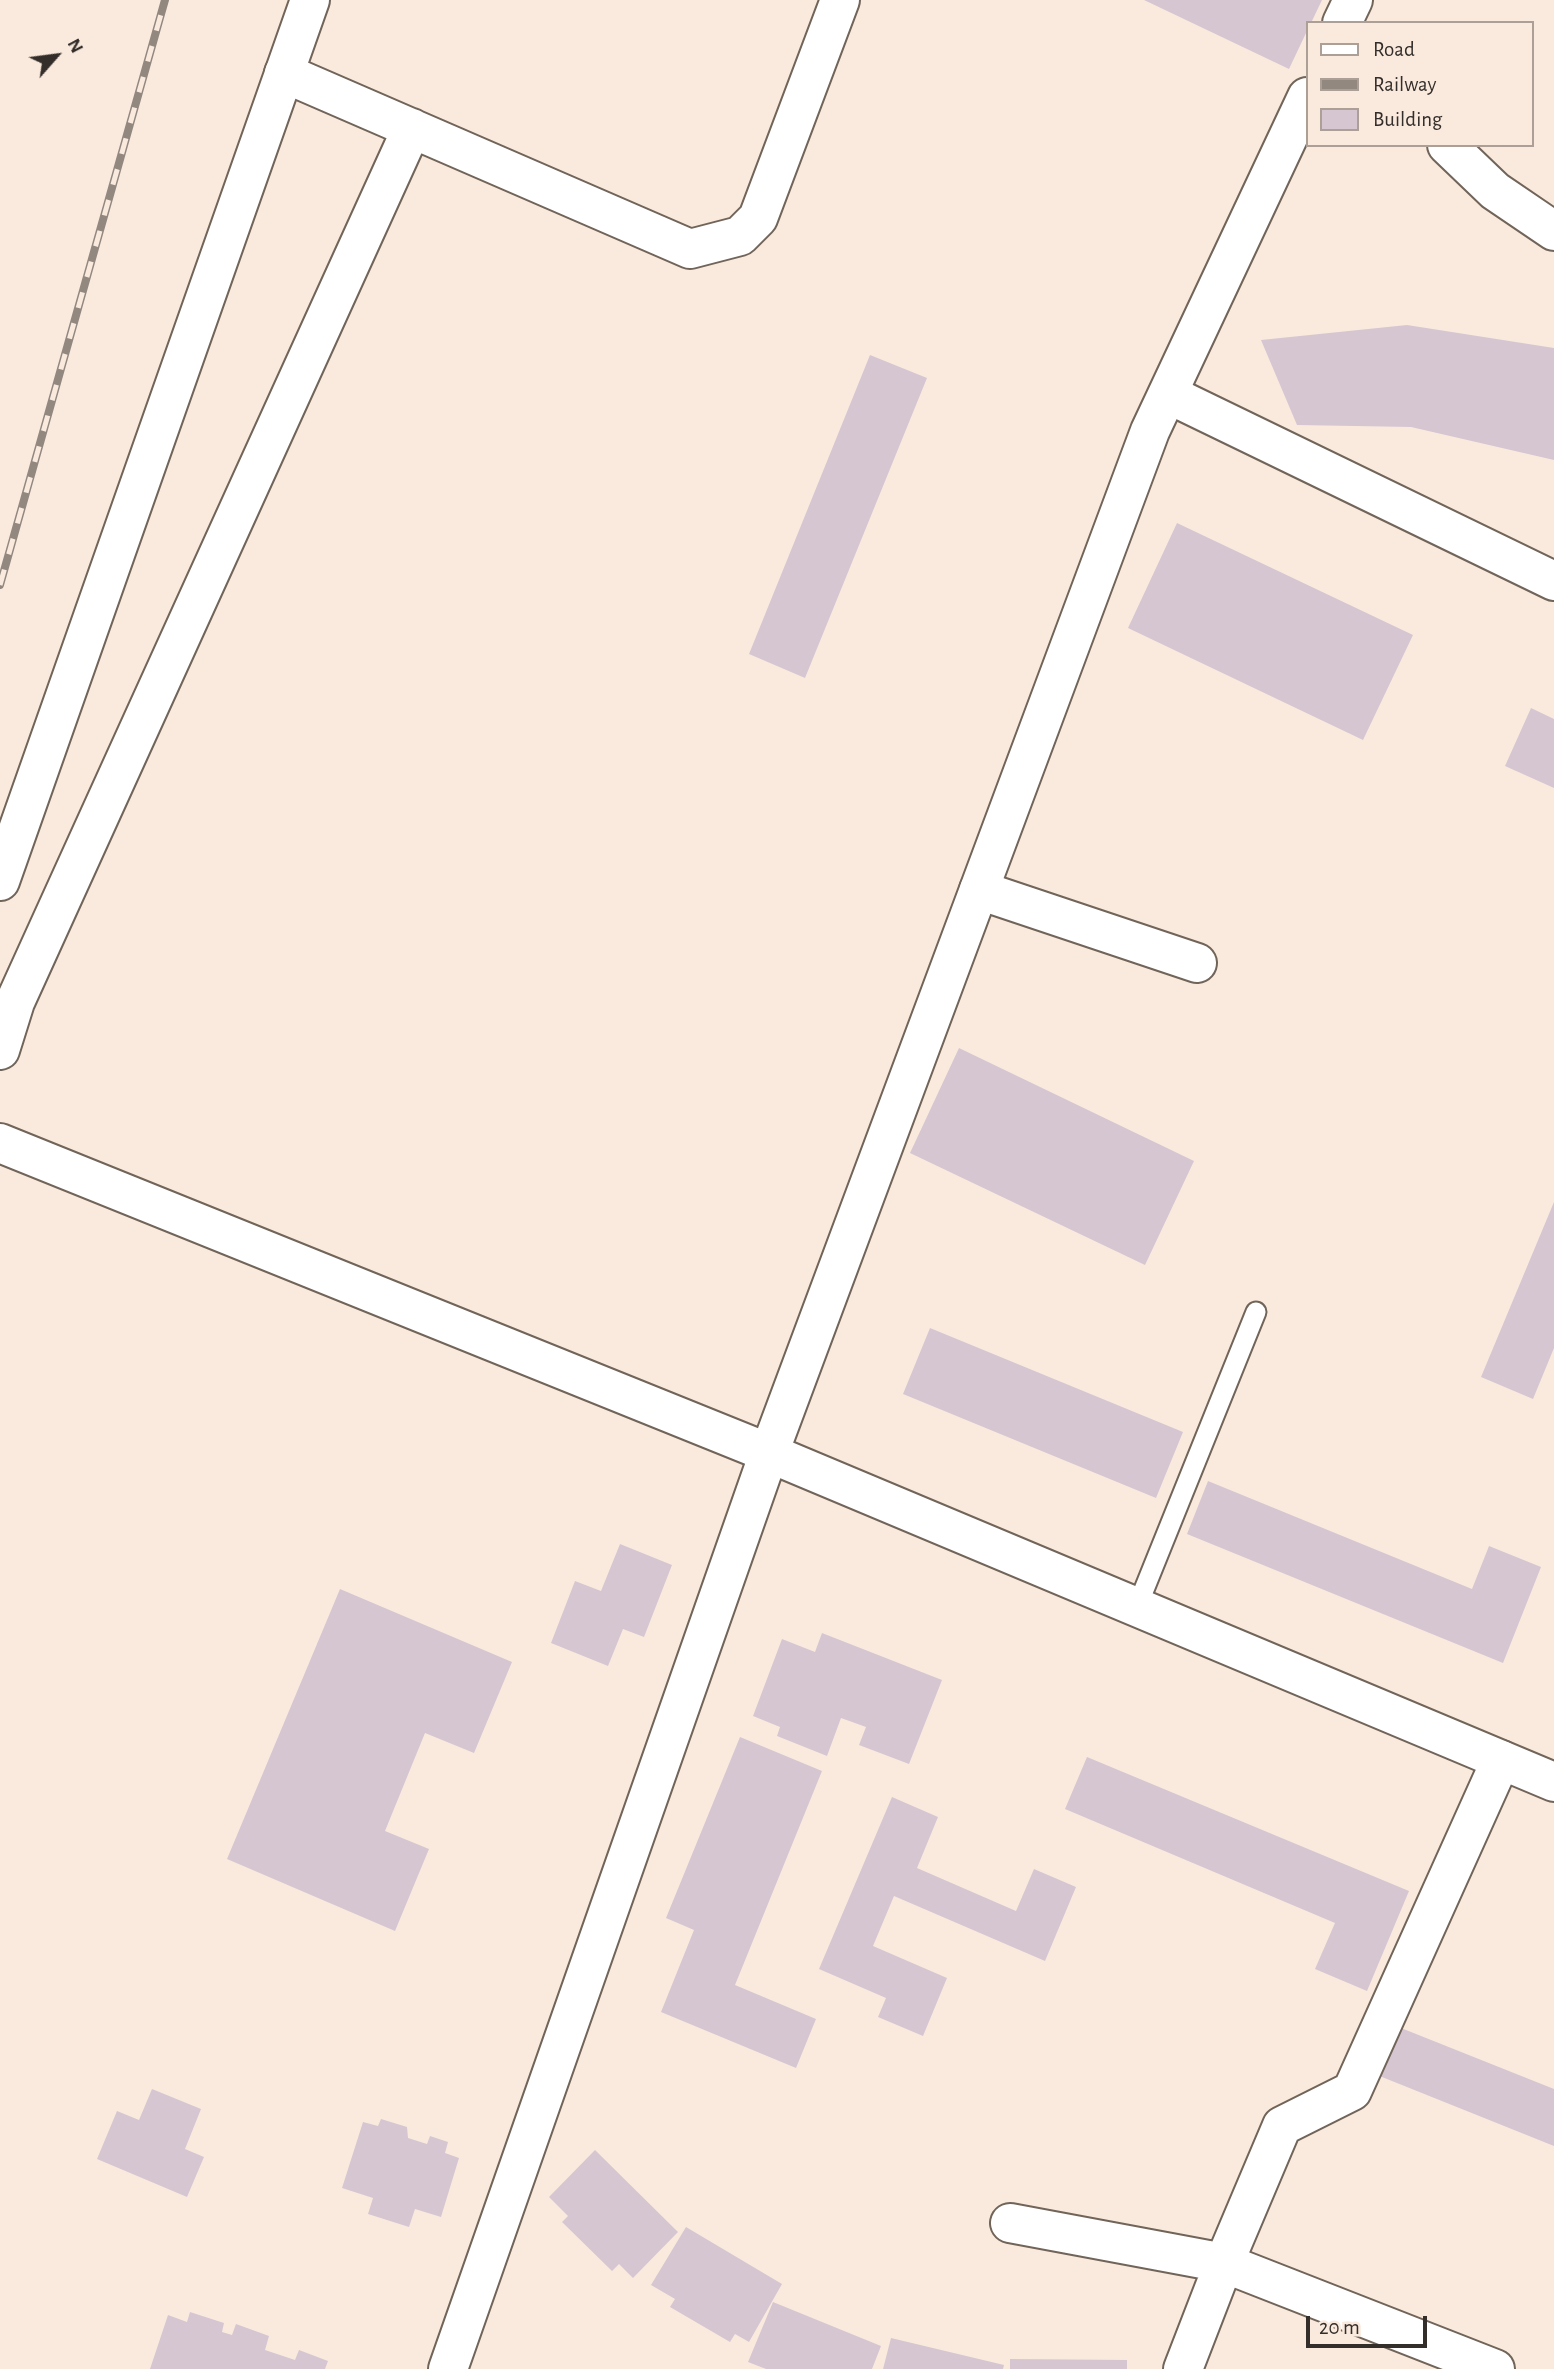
<!DOCTYPE html>
<style>
body{margin:0}
#map{position:relative;width:1554px;height:2369px;overflow:hidden;background:#faeade;font-family:"Alegreya Sans",sans-serif}
canvas{display:block}
.legend{position:absolute;left:1306px;top:21px;width:228px;height:126px;box-sizing:border-box;background:#faeade;border:2px solid #ab9f96;margin:0;padding:9px 12px;list-style:none;font-size:21px;color:#342e2a}
.legend li{display:flex;align-items:center;gap:14px;height:35px}
.legend b{width:35px;border:2px solid #ab9f96}
.north{position:absolute;left:21px;top:21px;width:70px;height:70px;-webkit-text-stroke:5px #faeade;paint-order:stroke;rotate:62deg;font-size:19px;font-weight:700;line-height:28px;text-align:center;color:#342e2a}
.north::after{content:'';display:block;margin:auto;width:24px;height:32px;background:#342e2a;clip-path:polygon(50% 0,100% 100%,50% 72%,0 100%)}
.scale{position:absolute;left:1306px;top:2316px;width:121px;height:32px;box-sizing:border-box;border:4px solid #342e2a;border-top:0;padding-left:9px;font-size:21px;line-height:24px;white-space:nowrap;color:#342e2a;-webkit-text-stroke:5px #faeade;paint-order:stroke}
</style>
<div id="map">
<canvas width="1554" height="2369"></canvas>
<ul class="legend">
<li><b style="height:9px;background:#fff"></b>Road</li>
<li><b style="height:9px;background:#938880"></b>Railway</li>
<li><b style="height:19px;background:#d6c6d2"></b>Building</li>
</ul>
<div class="north">N</div>
<div class="scale">20 m</div>
</div>
<script>
const g = document.querySelector('canvas').getContext('2d');
g.lineJoin = 'round';
function paint(path, color) {
  g.fillStyle = color;
  g.fill(path, 'evenodd');
}
function shape(rows) {
  const path = new Path2D();
  for (const r of rows) {
    path.moveTo(r[0], r[1]);
    for (let i = 2; i < r.length; i += 2) path.lineTo(r[i], r[i + 1]);
  }
  return path;
}
function stroke(path, color, width, dash) {
  g.strokeStyle = color;
  g.lineWidth = width;
  g.lineCap = dash ? 'butt' : 'round';
  g.setLineDash(dash || []);
  g.stroke(path);
}
paint(shape([
 [1144,0,1322,0,1311,23,1307,23,1307,31,1289,69],
 [1407,325,1554,348,1554,460,1411,427,1297,425,1261,340],
 [870,355,927,378,805,678,749,654],
 [1177,523,1413,635,1363,740,1128,628],
 [1531,708,1554,719,1554,788,1505,766],
 [959,1048,1194,1161,1145,1265,910,1153],
 [1554,1202,1554,1348,1533,1399,1481,1377],
 [930,1328,1183,1432,1156,1498,903,1394],
 [1208,1481,1472,1589,1489,1546,1541,1567,1503,1663,1187,1534],
 [620,1544,672,1565,644,1637,623,1629,608,1666,551,1643,575,1581,601,1591],
 [340,1589,512,1662,474,1753,425,1733,385,1831,429,1849,395,1931,227,1859],
 [822,1633,942,1680,909,1764,859,1745,866,1727,841,1718,827,1756,777,1736,780,1727,753,1716,782,1639,815,1652],
 [740,1737,822,1771,735,1985,816,2019,796,2068,661,2012,694,1930,666,1918],
 [1087,1757,1409,1891,1367,1991,1315,1969,1335,1923,1065,1809],
 [892,1797,938,1817,917,1868,1016,1911,1034,1869,1076,1887,1045,1961,894,1896,873,1946,947,1978,923,2036,878,2017,886,1998,819,1969],
 [1391,2024,1554,2089,1554,2146,1372,2073],
 [152,2089,201,2109,185,2149,204,2157,187,2197,97,2159,117,2111,139,2120],
 [381,2119,407,2127,408,2138,427,2144,430,2136,448,2142,445,2153,459,2158,441,2217,415,2209,409,2227,368,2214,373,2198,342,2188,363,2122,378,2126],
 [595,2150,678,2232,633,2278,619,2264,612,2271,562,2222,568,2216,549,2197],
 [686,2227,782,2284,749,2342,735,2334,730,2342,670,2307,675,2299,651,2285],
 [773,2302,881,2346,872,2369,766,2369,748,2362],
 [190,2312,224,2323,222,2332,232,2335,236,2324,269,2336,265,2350,295,2360,299,2350,328,2361,325,2369,150,2369,168,2315,187,2322],
 [891,2338,1004,2365,1003,2369,883,2369],
 [1010,2359,1127,2360,1127,2369,1010,2369]
]), '#d6c6d2');
const lane = shape([
 [1137,1607,1256,1312]
]);
const street = shape([
 [284,73,690,249,740,236,758,218,840,0],
 [1447,145,1495,191,1554,231],
 [1168,394,1554,581],
 [979,890,1197,963],
 [0,1050,15,1002,412,128],
 [1010,2223,1224,2263,1495,2369],
 [1183,2369,1224,2263,1282,2126,1352,2091,1501,1760]
]);
const secondary = shape([
 [1342,23,1353,0],
 [0,881,310,0],
 [0,1143,769,1453,1554,1782],
 [448,2369,769,1453,1150,431,1307,97]
]);
stroke(lane, '#716459', 23);
stroke(street, '#716459', 42);
stroke(secondary, '#716459', 42);
stroke(lane, '#fff', 19);
stroke(street, '#fff', 38);
stroke(secondary, '#fff', 38);
const rail = shape([
 [0,585,165,0]
]);
stroke(rail, '#938880', 8);
stroke(rail, '#faeade', 5, [16]);
</script>
